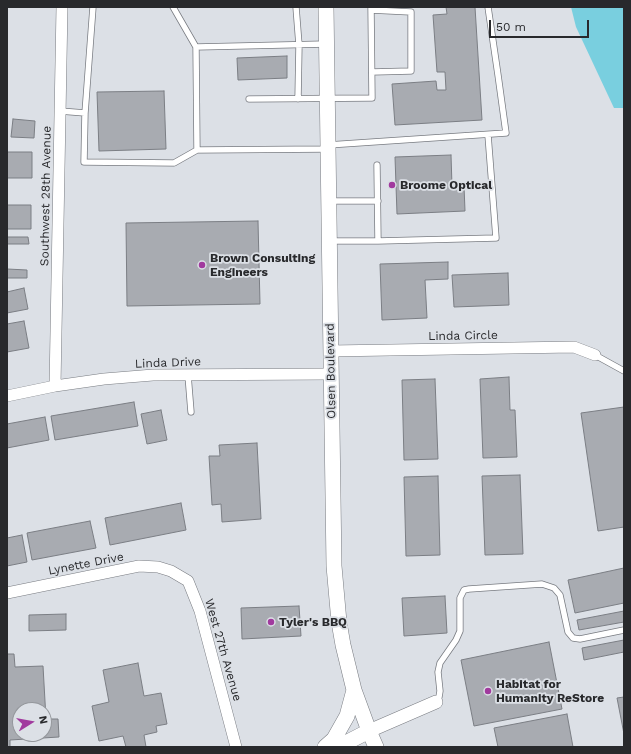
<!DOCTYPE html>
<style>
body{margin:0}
#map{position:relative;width:631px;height:754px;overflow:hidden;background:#dce0e6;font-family:"Work Sans",sans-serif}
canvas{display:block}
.frame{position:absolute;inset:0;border:8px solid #28292c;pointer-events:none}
.north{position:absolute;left:12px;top:702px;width:40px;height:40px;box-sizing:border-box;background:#dce0e6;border:1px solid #94979c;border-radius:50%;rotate:79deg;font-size:11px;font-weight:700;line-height:16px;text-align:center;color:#28292c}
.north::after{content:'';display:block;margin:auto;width:14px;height:18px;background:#a13a9e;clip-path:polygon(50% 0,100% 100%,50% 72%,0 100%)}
.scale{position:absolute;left:489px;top:20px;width:100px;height:18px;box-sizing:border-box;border:2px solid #28292c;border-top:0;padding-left:5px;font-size:12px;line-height:14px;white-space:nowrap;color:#28292c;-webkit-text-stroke:3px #dce0e6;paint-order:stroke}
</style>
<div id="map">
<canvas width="631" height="754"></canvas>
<div class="frame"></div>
<div class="north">N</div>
<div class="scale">50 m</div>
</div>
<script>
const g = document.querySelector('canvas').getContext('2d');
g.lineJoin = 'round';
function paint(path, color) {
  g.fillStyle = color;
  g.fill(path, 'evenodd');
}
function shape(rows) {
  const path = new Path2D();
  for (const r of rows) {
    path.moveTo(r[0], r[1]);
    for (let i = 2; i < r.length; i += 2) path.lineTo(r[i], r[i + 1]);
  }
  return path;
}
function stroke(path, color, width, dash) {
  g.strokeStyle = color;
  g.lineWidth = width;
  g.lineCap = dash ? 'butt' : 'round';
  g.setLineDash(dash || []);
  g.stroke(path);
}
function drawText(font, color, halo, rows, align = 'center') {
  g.font = font + ' "Work Sans",sans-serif';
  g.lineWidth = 3.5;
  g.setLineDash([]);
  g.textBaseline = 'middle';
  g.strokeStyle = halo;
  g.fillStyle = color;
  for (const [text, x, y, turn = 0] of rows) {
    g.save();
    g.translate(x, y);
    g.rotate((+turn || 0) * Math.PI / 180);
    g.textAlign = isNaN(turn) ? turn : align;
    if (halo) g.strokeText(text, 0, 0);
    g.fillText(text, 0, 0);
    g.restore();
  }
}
paint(shape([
 [571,7,624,7,624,108,614,108,576,27]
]), '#79cfdf');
const building = shape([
 [446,7,475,7,482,120,395,125,392,84,436,81,437,90,446,90,445,72,437,72,433,15,447,14,446,7],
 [287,56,287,78,238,80,237,58,287,56],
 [164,91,166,149,99,151,97,92,164,91],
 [13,119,35,121,34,138,11,137,13,119],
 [7,152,32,152,32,178,7,178,7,152],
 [451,155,452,186,464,186,465,211,397,214,395,157,451,155],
 [7,205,31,205,31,229,7,229,7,205],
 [258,221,260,304,127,306,126,223,258,221],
 [7,237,28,237,29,244,7,244,7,237],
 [448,262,448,279,425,280,427,318,382,320,380,264,448,262],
 [7,269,27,270,27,278,7,278,7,269],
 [508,273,509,305,454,307,452,275,508,273],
 [24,288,28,309,7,313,7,292,24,288],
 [24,321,29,348,7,352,7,324,24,321],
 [509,377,510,410,515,410,517,457,483,458,480,379,509,377],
 [435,379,438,459,404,460,402,380,435,379],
 [134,402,138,426,55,440,51,416,134,402],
 [624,407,624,527,598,531,581,413,624,407],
 [161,410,167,440,147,444,141,414,161,410],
 [45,417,49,440,7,448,7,424,45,417],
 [257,443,261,519,222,522,221,504,212,505,209,456,220,456,219,445,257,443],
 [520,475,523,554,485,555,482,476,520,475],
 [438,476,440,555,406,556,404,477,438,476],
 [181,503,186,530,110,545,105,518,181,503],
 [90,521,96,548,32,560,27,533,90,521],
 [22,535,27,562,7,566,7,538,22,535],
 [624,568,624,603,575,613,568,580,624,568],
 [445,596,447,633,404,636,402,598,445,596],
 [299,606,301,636,242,639,241,608,299,606],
 [624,611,624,622,579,630,577,620,624,611],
 [66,614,66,630,29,631,29,615,66,614],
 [624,640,624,652,584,660,582,648,624,640],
 [549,642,562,709,474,726,461,660,549,642],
 [7,654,14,654,15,667,43,666,46,719,58,719,59,737,10,740,10,747,7,747,7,654],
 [20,710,44,710,44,734,20,734,20,710],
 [138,663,144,696,161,693,167,724,156,726,157,732,144,735,146,747,126,747,123,736,99,741,92,706,109,702,103,670,138,663],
 [624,697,624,734,617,698,624,697],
 [567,714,573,747,498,747,494,728,567,714]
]);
paint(building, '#a8abb1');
stroke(building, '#7b7e84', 1);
const service = shape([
 [173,7,196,47,197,150,328,149],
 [296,7,299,45,298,99],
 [371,10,411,12,411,71,372,72],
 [196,47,326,44],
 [249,99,372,98,371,7],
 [60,111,85,113,84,162,174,163,197,150],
 [85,113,93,7],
 [328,145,506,133,498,75,488,7],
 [377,165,378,241,496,238,488,135],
 [330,201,378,201],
 [331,241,378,241],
 [595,355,624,371],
 [188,375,191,412],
 [436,702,439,697,440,691,438,672,440,663,456,640,460,631,460,598,464,590,469,589,542,584,554,588,560,595,568,632,573,638,580,639,624,630]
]);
const minor = shape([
 [330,351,574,347,595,355],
 [55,386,62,7],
 [7,396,55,386,104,379,153,375,331,374],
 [7,593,139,566,158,567,171,571,188,581,200,611,236,747]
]);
const tertiary = shape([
 [369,731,436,702]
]);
const secondary = shape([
 [326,7,334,566,339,622,343,645,354,690,369,731,376,747],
 [325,747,334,739,347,716,354,690],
 [338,747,369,731]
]);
stroke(service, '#787b81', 7);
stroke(minor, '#787b81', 12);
stroke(tertiary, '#787b81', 14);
stroke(secondary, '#787b81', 16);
stroke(service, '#fff', 5.5);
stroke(minor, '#fff', 11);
stroke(tertiary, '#fff', 13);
stroke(secondary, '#fff', 15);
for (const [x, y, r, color] of [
 [392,185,4,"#a13a9e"],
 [202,265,4,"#a13a9e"],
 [271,622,4,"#a13a9e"],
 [488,691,4,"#a13a9e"]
]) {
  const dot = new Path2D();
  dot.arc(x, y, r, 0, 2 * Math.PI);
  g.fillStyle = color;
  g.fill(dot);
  stroke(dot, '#dce0e6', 1.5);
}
drawText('bold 12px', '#28292c', '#dce0e6', [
 ["Broome Optical",400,185],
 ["Brown Consulting",210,258],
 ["Engineers",210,272],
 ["Tyler's BBQ",279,622],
 ["Habitat for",496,684],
 ["Humanity ReStore",496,698]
], 'left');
drawText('12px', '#28292c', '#dce0e6', [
 ["Southwest 28th Avenue",46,196,-89],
 ["Linda Circle",463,336,-1],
 ["Linda Drive",168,363,-2],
 ["Olsen Boulevard",331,371,-91],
 ["Lynette Drive",86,564,-11],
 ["West 27th Avenue",223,650,74]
]);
</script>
